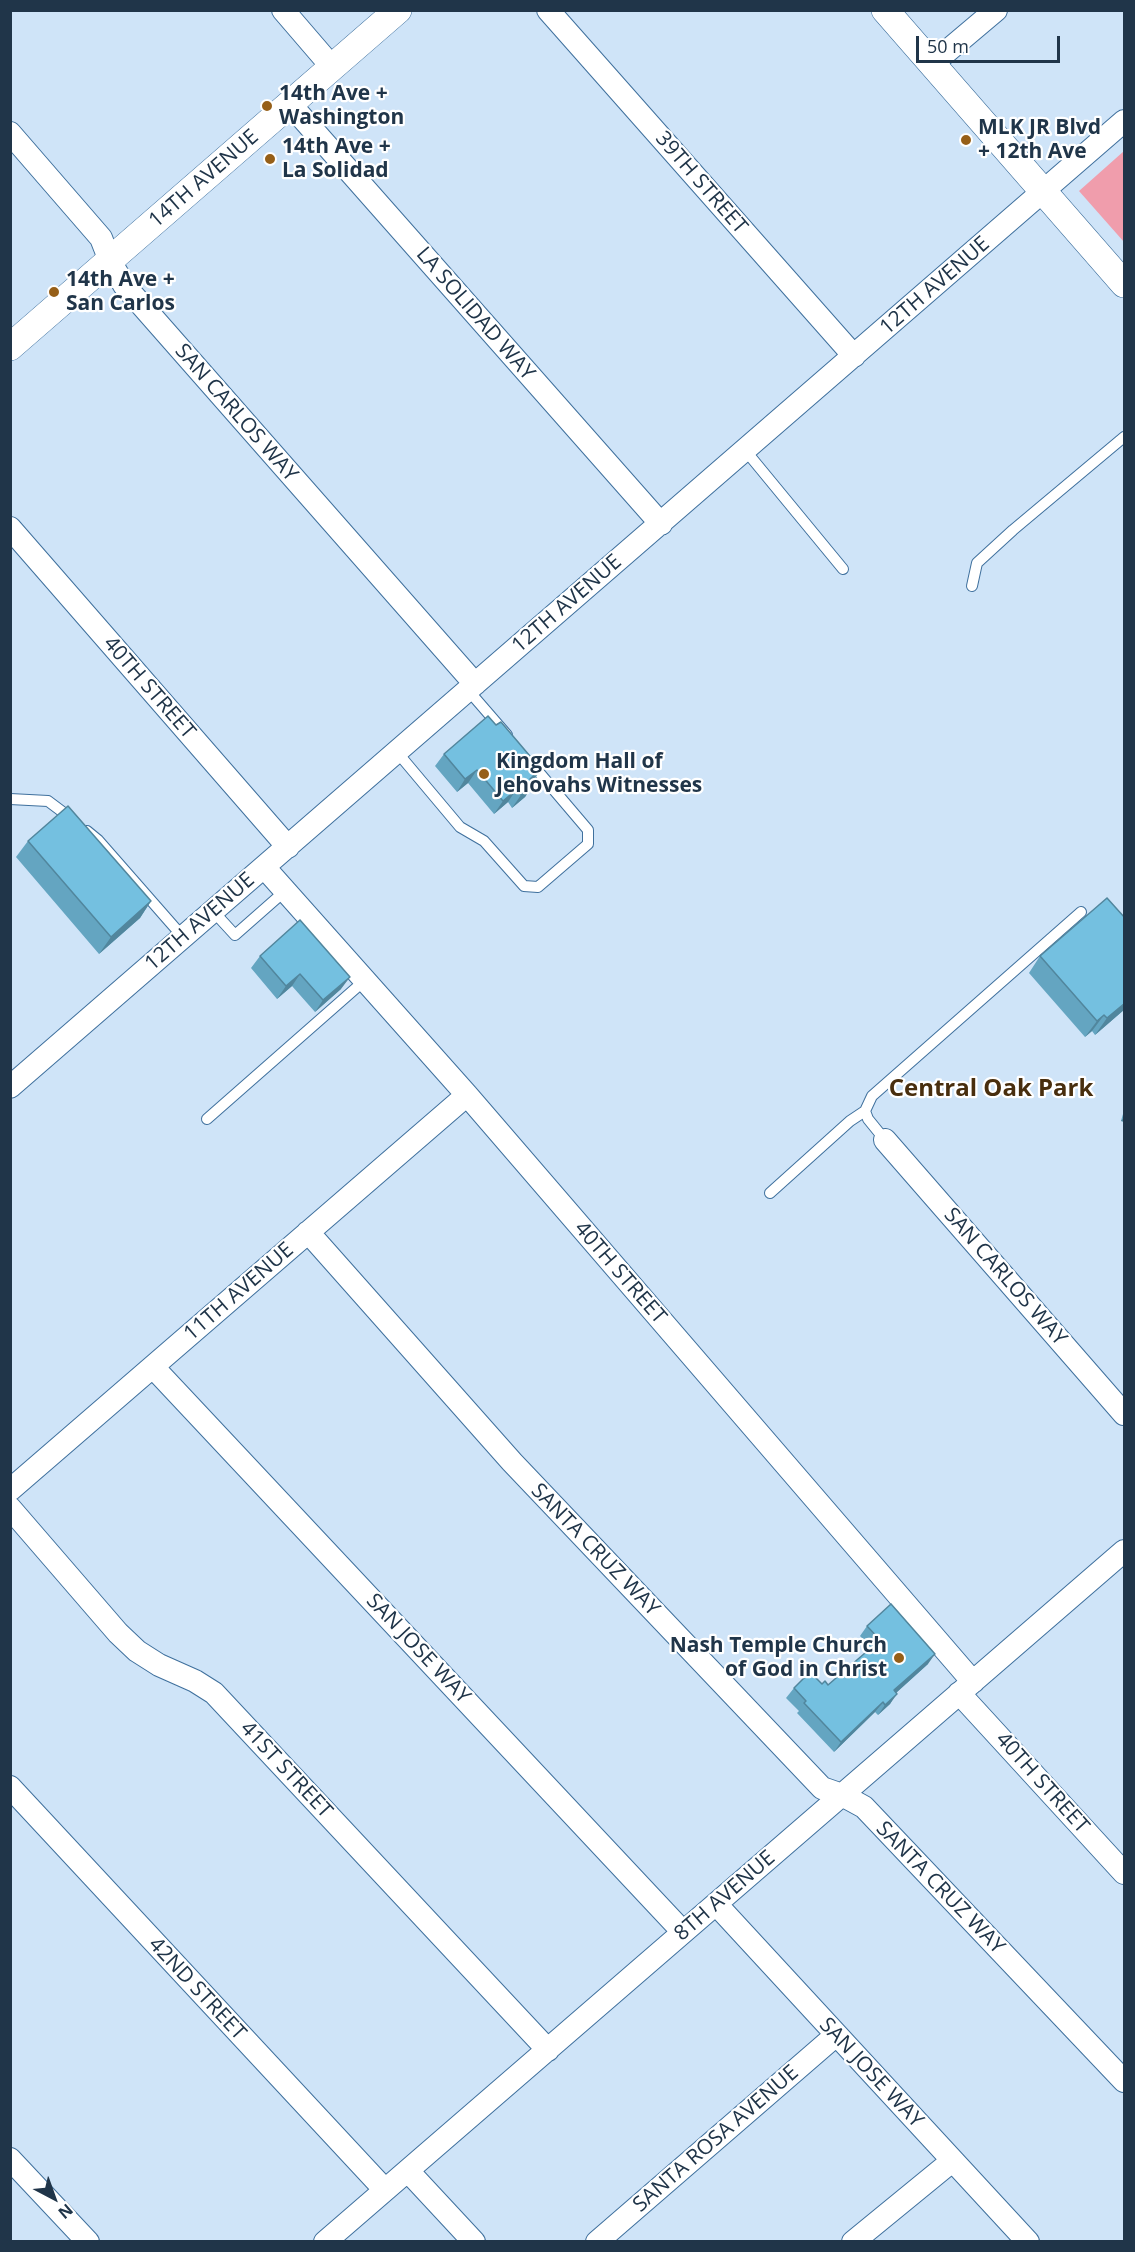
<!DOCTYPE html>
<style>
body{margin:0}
#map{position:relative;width:1135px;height:2252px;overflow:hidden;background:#cfe4f8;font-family:"Open Sans",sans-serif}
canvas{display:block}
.frame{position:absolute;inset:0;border:12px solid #203549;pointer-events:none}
.north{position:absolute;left:24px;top:2168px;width:60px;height:60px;-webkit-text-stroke:4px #fff;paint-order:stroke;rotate:139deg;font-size:16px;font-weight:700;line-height:24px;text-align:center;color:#203549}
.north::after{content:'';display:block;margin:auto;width:21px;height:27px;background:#203549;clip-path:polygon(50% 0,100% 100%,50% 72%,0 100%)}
.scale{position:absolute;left:916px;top:36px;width:144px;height:27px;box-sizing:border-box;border:3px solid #203549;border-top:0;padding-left:8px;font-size:18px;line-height:21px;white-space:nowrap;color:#203549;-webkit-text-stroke:4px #fff;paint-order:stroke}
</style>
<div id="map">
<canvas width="1135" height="2252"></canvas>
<div class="frame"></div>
<div class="north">N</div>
<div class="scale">50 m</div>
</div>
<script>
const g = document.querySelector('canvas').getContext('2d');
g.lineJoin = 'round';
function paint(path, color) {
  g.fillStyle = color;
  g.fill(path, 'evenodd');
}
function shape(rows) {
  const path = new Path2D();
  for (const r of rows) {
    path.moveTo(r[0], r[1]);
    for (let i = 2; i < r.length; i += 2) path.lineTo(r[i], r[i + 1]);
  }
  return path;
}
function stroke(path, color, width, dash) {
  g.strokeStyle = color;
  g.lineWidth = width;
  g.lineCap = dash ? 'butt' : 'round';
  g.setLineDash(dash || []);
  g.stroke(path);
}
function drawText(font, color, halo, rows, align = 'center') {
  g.font = font + ' "Open Sans",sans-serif';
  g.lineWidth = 4.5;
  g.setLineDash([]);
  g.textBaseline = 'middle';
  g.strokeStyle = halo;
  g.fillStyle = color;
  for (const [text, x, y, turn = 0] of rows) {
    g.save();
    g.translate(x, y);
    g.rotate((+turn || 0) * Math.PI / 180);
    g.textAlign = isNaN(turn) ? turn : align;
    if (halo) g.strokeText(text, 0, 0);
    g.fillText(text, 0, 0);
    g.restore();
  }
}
paint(shape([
 [1124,151,1124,242,1079,191]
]), '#f09dac');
const service = shape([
 [745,450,843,569],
 [972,586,977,563,1013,530,1124,437],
 [468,690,507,735],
 [397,752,460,827,484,841,524,886,538,887,588,844,588,830,531,763],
 [10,799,48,801,72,819],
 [87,831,98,840,183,937],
 [213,911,235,935,285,891],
 [207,1119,364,981],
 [885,1140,868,1119,865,1111,872,1096,1081,912],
 [770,1193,850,1121,865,1111]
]);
const minor = shape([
 [283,10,332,67],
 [548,10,854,356],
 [932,64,996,10],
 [290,104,661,524],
 [10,133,101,238,110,261,124,285,475,684],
 [10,528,288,847],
 [264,867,467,1095,973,1682],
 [10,1087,1124,121],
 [885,1140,1124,1414],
 [308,1232,512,1462,822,1788,842,1795,864,1807,1124,2081],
 [153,1367,683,1932],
 [10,1490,467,1095],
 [10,1508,118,1633,137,1651,159,1665,195,1681,214,1693,548,2050],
 [959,1693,1124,1873],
 [10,1787,385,2190],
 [716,1904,1028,2242],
 [10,2159,88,2242],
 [408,2171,474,2242],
 [325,2242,1124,1551],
 [597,2242,835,2036],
 [853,2242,952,2161]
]);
const tertiary = shape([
 [885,10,1124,284],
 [10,347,398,10]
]);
stroke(service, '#3f709d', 12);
stroke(minor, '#3f709d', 24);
stroke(tertiary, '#3f709d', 28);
stroke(service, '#fff', 10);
stroke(minor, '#fff', 22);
stroke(tertiary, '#fff', 27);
paint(shape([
 [496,725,541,769,533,782,534,784,525,797,512,808,508,802,494,814,468,783,457,792,435,766,444,754],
 [28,841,151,901,140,918,99,954,16,857],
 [260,956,341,989,315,1012,292,986,277,999,251,968],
 [1040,956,1125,1009,1095,1035,1092,1031,1085,1037,1029,973],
 [1125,1107,1125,1122,1121,1121],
 [867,1626,928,1664,896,1693,890,1704,878,1715,875,1712,834,1752,797,1713,799,1711,786,1698,794,1688,828,1685,871,1648,860,1636]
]), '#64a5c1');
paint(shape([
 [541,769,532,782,530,779],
 [477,770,468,783,457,792,465,779],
 [534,784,525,797,512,808,521,795],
 [516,790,508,802,494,814,503,801],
 [151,901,140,918,99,954,111,937],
 [300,974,292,986,277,999,286,986],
 [350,977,341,989,315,1012,323,1000],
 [1125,1003,1125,1009,1095,1035,1107,1018],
 [1104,1015,1092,1031,1085,1037,1097,1021],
 [1125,1116,1125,1122,1121,1121],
 [935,1654,928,1664,887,1701,894,1690],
 [897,1694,890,1704,878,1715,885,1705],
 [883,1702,875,1712,834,1752,841,1742]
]), '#51869d');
const building = shape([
 [488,716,496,725,501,722,541,769,530,779,534,784,521,795,516,790,503,801,477,770,465,779,444,754,488,716],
 [68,806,151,901,111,937,28,841,68,806],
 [1107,898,1125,918,1125,1003,1107,1018,1104,1015,1097,1021,1040,956,1107,898],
 [300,920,350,977,323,1000,300,974,286,986,260,956,300,920],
 [891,1604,935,1654,894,1690,897,1694,885,1705,883,1702,841,1742,804,1703,806,1701,794,1688,810,1672,822,1684,825,1681,828,1685,880,1640,867,1626,891,1604]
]);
paint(building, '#74c0e0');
stroke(building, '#51869d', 1.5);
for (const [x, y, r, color] of [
 [267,106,6,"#965f18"],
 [966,140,6,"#965f18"],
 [270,159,6,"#965f18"],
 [54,292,6,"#965f18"],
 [484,774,6,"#965f18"],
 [899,1658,6,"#965f18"]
]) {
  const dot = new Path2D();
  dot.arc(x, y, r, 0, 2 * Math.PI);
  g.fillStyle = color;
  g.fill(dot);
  stroke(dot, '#fff', 2);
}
drawText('bold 21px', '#203549', '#fff', [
 ["14th Ave +",279,94],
 ["Washington",279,118],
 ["MLK JR Blvd",978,128],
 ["+ 12th Ave",978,152],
 ["14th Ave +",282,147],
 ["La Solidad",282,171],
 ["14th Ave +",66,280],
 ["San Carlos",66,304],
 ["Kingdom Hall of",496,762],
 ["Jehovahs Witnesses",496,786],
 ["Nash Temple Church",887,1646,"right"],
 ["of God in Christ",887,1670,"right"]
], 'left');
drawText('21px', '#203549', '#fff', [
 ["14TH AVENUE",204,179,-41],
 ["39TH STREET",701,183,49],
 ["12TH AVENUE",935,286,-41],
 ["LA SOLIDAD WAY",475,314,49],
 ["SAN CARLOS WAY",236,413,49],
 ["12TH AVENUE",567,604,-41],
 ["40TH STREET",149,688,49],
 ["12TH AVENUE",200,922,-41],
 ["40TH STREET",620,1273,49],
 ["SAN CARLOS WAY",1005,1277,49],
 ["11TH AVENUE",239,1292,-41],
 ["SANTA CRUZ WAY",595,1550,46],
 ["SAN JOSE WAY",418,1649,47],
 ["41ST STREET",286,1770,47],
 ["40TH STREET",1042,1783,48],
 ["SANTA CRUZ WAY",940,1888,46],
 ["8TH AVENUE",725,1896,-41],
 ["42ND STREET",197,1989,47],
 ["SAN JOSE WAY",871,2073,47],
 ["SANTA ROSA AVENUE",716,2139,-41]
]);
drawText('bold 24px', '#482e0e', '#fff', [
 ["Central Oak Park",991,1089]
]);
</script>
